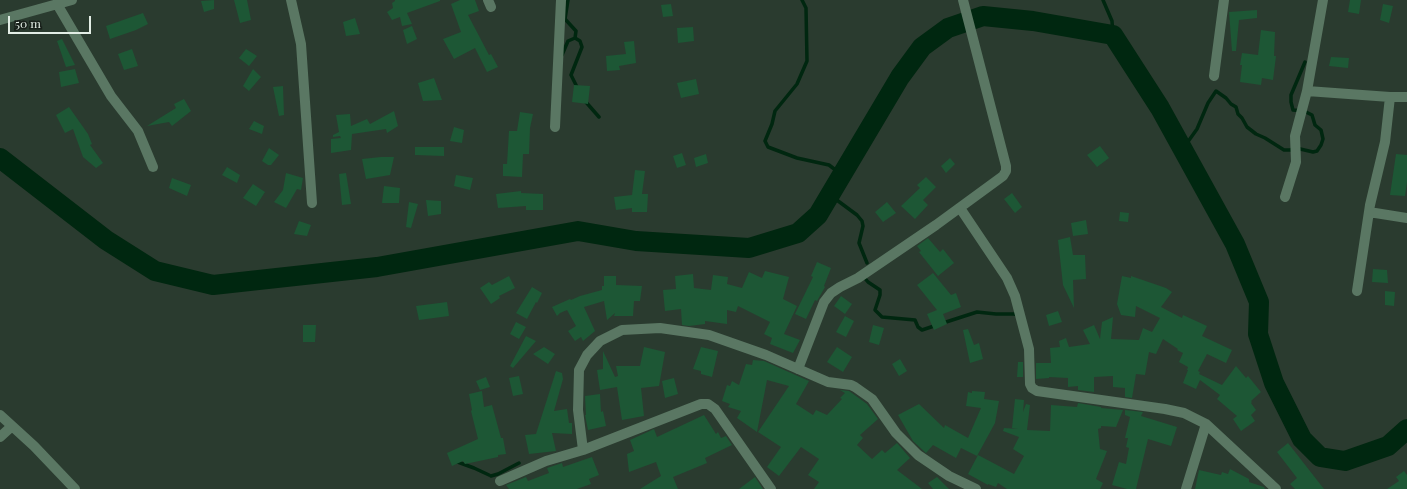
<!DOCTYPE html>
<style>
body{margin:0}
#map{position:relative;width:1407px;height:489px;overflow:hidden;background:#2a3b2f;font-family:"Playfair Display",serif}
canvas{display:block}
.scale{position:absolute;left:8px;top:16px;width:83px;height:18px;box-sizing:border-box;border:2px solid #e3eee6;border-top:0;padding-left:5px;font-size:12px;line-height:14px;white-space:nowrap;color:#e3eee6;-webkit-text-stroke:3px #18201a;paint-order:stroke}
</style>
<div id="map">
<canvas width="1407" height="489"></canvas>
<div class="scale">50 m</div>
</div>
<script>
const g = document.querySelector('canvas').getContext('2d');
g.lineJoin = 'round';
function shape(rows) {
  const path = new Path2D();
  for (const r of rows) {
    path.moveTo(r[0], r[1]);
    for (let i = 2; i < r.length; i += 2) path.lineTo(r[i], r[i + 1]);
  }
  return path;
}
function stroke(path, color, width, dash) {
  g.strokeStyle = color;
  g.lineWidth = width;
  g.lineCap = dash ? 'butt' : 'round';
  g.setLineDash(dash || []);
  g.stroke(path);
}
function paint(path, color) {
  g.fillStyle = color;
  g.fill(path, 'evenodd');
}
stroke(shape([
 [802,0,806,8,807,61,797,84,775,111,772,124,765,141,768,147,797,158,829,165,842,175],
 [1103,0,1112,21,1113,35],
 [575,38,580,41,582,47,571,75,578,89],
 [562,55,568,41,575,38,576,31,565,19,568,0],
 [585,101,599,117],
 [1182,150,1197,129,1208,103,1216,91,1226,98,1231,104,1236,107,1238,114,1242,118,1247,127,1256,134,1265,138,1284,150,1290,150,1296,148,1313,152,1317,151,1321,145,1323,139,1321,130,1315,125,1312,115,1304,111,1293,110,1291,102,1291,95,1305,62],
 [830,195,857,215,862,221,863,226,859,243,867,263],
 [863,276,868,282,880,290,880,295,875,310,882,317,915,320,918,327,922,330,937,325],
 [943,323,977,312,996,314,1014,314,1018,315],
 [455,461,474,468,489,475],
 [491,476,498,474,519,463]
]), '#002710', 3.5);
stroke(shape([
 [0,158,106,240,155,271,213,285,377,267,578,231,636,241,749,248,798,233,818,215,900,77,922,47,948,28,983,16,1033,21,1113,35,1160,108,1235,244,1259,302,1258,334,1274,383,1302,439,1320,457,1345,461,1388,446,1407,429]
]), '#002710', 20);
paint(shape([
 [214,0,214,9,204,12,201,1],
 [234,0,247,0,251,20,240,23],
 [395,0,440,0,440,1,407,13,412,24,402,26,400,17,392,20,387,12,393,8,392,3,395,1],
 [460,0,475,0,479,11,468,15,489,55,491,54,498,67,487,72,475,48,454,59,443,39,461,32,451,4],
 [1350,0,1361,0,1359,14,1348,12],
 [671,4,673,16,663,17,661,5],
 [1383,4,1393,6,1389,23,1380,20],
 [1257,10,1257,18,1239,20,1236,51,1232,51,1229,12],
 [143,13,148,24,136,30,110,39,106,26],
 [355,18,360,34,346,36,343,22],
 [412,26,417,39,407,44,403,30],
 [693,27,694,41,678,43,677,28],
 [1261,30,1275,32,1274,56,1276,56,1273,80,1262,78,1261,85,1240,82,1242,65,1240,65,1242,53,1258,55],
 [62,39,75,65,66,67,57,41],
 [634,41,636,63,619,66,620,70,607,71,606,56,626,54,624,42],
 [132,49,138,66,124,70,118,54],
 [246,49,257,56,249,66,239,58],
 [1331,57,1349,58,1348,68,1329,66],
 [75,69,79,83,61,87,59,72],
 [253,69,261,77,249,91,243,86],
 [434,78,442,100,423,101,418,83],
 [696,79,699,94,681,98,677,83],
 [574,85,590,86,588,104,572,102],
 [283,86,284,115,279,116,273,87],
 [184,99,191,111,172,126,169,122,147,126,176,108,174,104],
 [69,107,88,134,92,144,90,145,103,163,96,168,83,157,73,129,65,133,56,115],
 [394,111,398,126,387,133,386,129,352,134,351,150,331,153,331,139,341,138,340,136,333,137,333,135,339,132,336,115,350,114,351,126,367,119,370,124],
 [520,112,533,114,530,128,529,154,523,154,522,177,503,176,503,164,507,164,509,131,517,131],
 [254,121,264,126,262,134,249,129],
 [454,127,464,130,462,143,450,141],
 [1100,146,1109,158,1097,167,1087,155],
 [415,147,444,147,444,156,415,155],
 [269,148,279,155,271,165,268,165,262,161],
 [682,153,686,165,677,168,673,156],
 [706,154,708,163,696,167,694,158],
 [1396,154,1407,155,1407,182,1405,196,1390,195],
 [381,157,394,157,390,175,366,179,362,159],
 [950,158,955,164,946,173,941,166],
 [227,167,240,175,237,183,222,175],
 [635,170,645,171,642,194,648,194,647,212,632,212,632,208,616,210,614,197,632,195],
 [286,173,303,178,301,190,297,189,286,208,274,202,283,190],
 [346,173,351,204,342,205,339,174],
 [456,175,473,178,470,190,454,186],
 [926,177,936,187,923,200,928,205,915,219,901,206,920,188,917,185],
 [172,178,191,185,187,196,169,188],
 [253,184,265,192,256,206,243,198],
 [384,186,400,188,399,203,382,203],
 [521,191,521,193,543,194,543,210,526,210,526,206,498,208,496,194],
 [1012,193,1022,207,1015,213,1004,199],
 [426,200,441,201,441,214,428,216],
 [409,202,418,204,411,228,406,227],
 [887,202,896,213,883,222,875,212],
 [1120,212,1129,213,1128,222,1119,221],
 [1086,220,1088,234,1073,236,1071,223],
 [299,221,311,225,307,236,294,234],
 [1070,237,1073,255,1085,255,1086,279,1073,280,1074,308,1063,285,1058,240],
 [928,238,940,252,943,249,954,263,938,276,919,252,921,251,917,246],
 [817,262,831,268,824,286,825,287,817,301,815,300,806,319,795,314,813,277,811,276],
 [1373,269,1387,270,1388,283,1372,282],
 [765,271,789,277,783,299,797,306,784,334,800,340,793,353,770,344,772,338,764,334,770,322,738,306,736,312,727,310,727,324,705,321,705,324,689,326,682,325,681,309,665,311,663,290,676,289,675,276,693,274,694,288,711,290,713,275,728,277,727,284,742,288,749,272,762,278],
 [933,273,951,295,956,293,961,307,943,314,947,324,934,330,927,314,937,310,917,285],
 [509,276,515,288,499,296,500,298,491,304,480,288,489,282,492,285],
 [604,276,616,276,616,285,642,286,640,301,634,301,633,316,614,316,615,313,607,320,604,301,584,307,595,331,583,341,581,337,575,341,568,331,576,326,567,310,560,313,557,316,552,307,570,299,571,300,580,296,602,290,602,286,604,286],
 [1122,276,1131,278,1131,276,1166,288,1172,292,1161,307,1182,318,1183,315,1207,326,1202,336,1232,350,1226,363,1207,354,1198,371,1200,372,1199,374,1222,385,1236,366,1246,378,1248,376,1261,392,1251,401,1252,402,1251,403,1256,410,1251,415,1255,421,1241,431,1233,419,1237,416,1217,399,1220,395,1200,380,1196,389,1183,383,1188,370,1187,370,1188,367,1179,362,1183,353,1177,350,1178,349,1163,339,1156,354,1149,352,1145,375,1136,374,1132,398,1125,397,1125,388,1113,387,1113,376,1094,377,1094,392,1078,390,1078,386,1068,387,1068,378,1049,377,1049,378,1036,379,1036,363,1051,363,1050,348,1060,347,1059,341,1066,338,1069,347,1090,344,1083,330,1094,325,1100,339,1102,322,1113,317,1111,339,1139,340,1143,328,1152,332,1160,318,1136,306,1135,317,1121,315,1117,304],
 [532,287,542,293,537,303,536,302,527,319,516,313],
 [1385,291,1395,292,1394,306,1385,305],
 [841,296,852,304,845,314,834,306],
 [447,302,449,316,419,320,416,306],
 [1058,311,1062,322,1049,326,1046,315],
 [845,316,854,321,846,337,836,332],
 [516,322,526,327,519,339,510,334],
 [303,325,316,325,315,342,303,342],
 [873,325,884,328,879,345,869,342],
 [968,329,974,345,979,343,983,359,970,363,963,330],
 [526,336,536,341,513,368,510,366],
 [544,347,555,354,548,364,533,354],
 [644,347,665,352,659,386,641,388,644,416,622,420,617,387,600,390,597,370,603,369,603,351,615,377,618,376,616,366,640,366],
 [701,347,718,351,712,377,701,374,701,371,693,369],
 [837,347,852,357,843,372,827,362],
 [900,359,907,371,899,376,892,364],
 [753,360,764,361,809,381,796,404,813,415,816,410,827,415,842,399,840,398,845,393,840,390,849,391,867,404,878,419,860,435,863,438,857,445,872,459,882,450,885,453,897,443,910,458,897,470,922,489,814,489,819,482,808,475,819,459,801,447,779,476,767,467,781,447,758,432,789,386,767,380,757,432,737,418,741,411,728,407,730,404,722,401,727,385,730,386,732,381,739,385,746,364,752,365],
 [1018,362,1023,362,1023,377,1017,377],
 [556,371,562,373,563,379,554,411,567,409,569,423,572,423,572,434,552,433,556,451,529,454,525,435,536,434],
 [519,376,523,394,513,396,509,378],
 [486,377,490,387,480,390,476,381],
 [674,378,678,394,665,398,662,381],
 [482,391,484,407,492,405,501,438,503,438,506,454,498,455,498,457,465,464,463,461,452,466,447,453,478,439,471,411,472,410,469,394],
 [972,391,985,392,984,399,999,401,995,423,977,456,961,448,956,458,933,445,926,453,913,441,898,415,919,404,944,428,945,425,968,438,981,408,966,406,968,392,972,393],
 [600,394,601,412,603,411,606,426,588,430,585,415,586,415,585,396],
 [1015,399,1024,400,1023,412,1026,404,1030,405,1027,430,1050,431,1051,405,1077,407,1078,403,1101,407,1101,408,1123,410,1116,427,1101,426,1101,428,1098,429,1100,449,1107,451,1096,479,1103,483,1100,489,1007,489,998,483,996,487,988,484,988,485,968,474,978,455,1014,474,1024,456,1013,449,1019,437,1003,431,1004,428,1018,429,1012,428],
 [1125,410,1143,412,1141,416,1177,427,1171,446,1148,439,1136,489,1127,489,1112,485,1119,462,1126,464,1129,448,1126,447,1128,438,1125,438,1130,417,1125,415],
 [704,415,716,434,718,432,721,438,726,436,732,445,705,458,707,463,673,477,678,489,640,489,661,476,656,462,629,472,627,454,634,451,630,440,654,429,657,437],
 [1288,443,1324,489,1295,489,1290,484,1297,478,1277,452],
 [592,457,599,475,589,479,591,484,577,489,509,489,506,485,526,477,528,481,549,473,547,468,562,463,563,467],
 [1230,469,1249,479,1249,482,1264,487,1265,489,1195,489,1199,470,1221,475,1222,472,1228,474],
 [1404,471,1407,475,1407,489,1387,489,1399,481,1396,477],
 [755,477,763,489,739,489],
 [937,477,949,489,933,489,928,483]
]), '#1d5735');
stroke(shape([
 [291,0,301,44,312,203],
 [488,0,491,7],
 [57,4,111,96,138,131,153,167],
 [0,20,72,0],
 [1214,76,1224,0],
 [1307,91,1390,97,1407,97],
 [555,127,561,0],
 [1285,197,1296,162,1295,136,1307,91,1323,0],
 [960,208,1007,278,1015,296,1029,349,1030,384,1032,388,1037,391,1165,409,1184,413,1206,424,1276,489],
 [1369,212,1407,218],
 [1357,291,1370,205,1385,142,1390,97],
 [798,369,824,302,831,293,840,287,858,278,936,225,1003,176,1006,171,1006,166,963,0],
 [0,415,34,446,75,489],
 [0,437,12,426],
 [583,450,578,410,579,370,587,355,600,341,622,330,660,328,709,335,766,355,828,382,851,385,855,387,872,399,896,433,918,455,949,476,976,489],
 [500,481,546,461,583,450,701,404,708,404,715,409,771,489],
 [1186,489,1206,424]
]), '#5a7763', 10);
</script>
